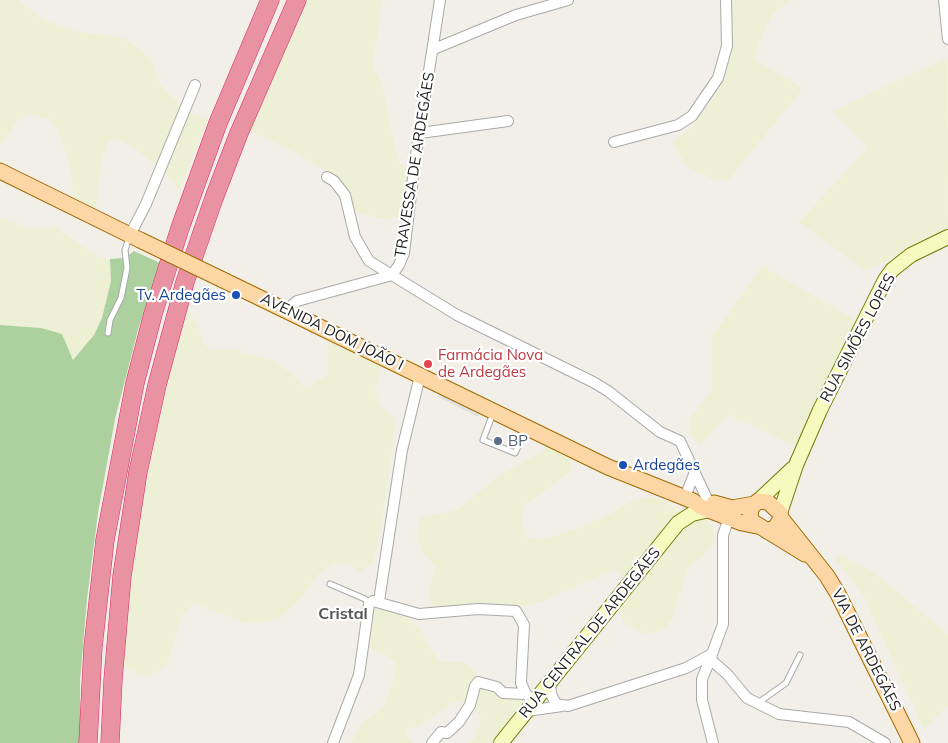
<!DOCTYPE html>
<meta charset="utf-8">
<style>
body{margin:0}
canvas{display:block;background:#f2efe9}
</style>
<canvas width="948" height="743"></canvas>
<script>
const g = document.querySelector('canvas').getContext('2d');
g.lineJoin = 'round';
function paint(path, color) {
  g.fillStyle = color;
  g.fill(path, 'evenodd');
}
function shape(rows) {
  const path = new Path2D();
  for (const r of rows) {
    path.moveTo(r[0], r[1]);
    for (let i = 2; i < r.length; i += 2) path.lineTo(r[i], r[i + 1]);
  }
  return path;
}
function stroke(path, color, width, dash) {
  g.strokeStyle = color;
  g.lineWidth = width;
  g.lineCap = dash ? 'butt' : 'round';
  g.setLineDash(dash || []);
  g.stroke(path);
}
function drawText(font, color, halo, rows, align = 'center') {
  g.font = font + ' Mulish,sans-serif';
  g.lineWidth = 4.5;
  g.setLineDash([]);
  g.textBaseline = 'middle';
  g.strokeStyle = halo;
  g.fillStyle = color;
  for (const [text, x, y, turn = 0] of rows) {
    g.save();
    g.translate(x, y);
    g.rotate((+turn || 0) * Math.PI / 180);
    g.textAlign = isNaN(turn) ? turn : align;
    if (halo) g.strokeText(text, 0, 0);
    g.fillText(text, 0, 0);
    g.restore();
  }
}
paint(shape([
 [0,0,17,0,44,20,75,31,124,38,150,58,160,84,187,112,208,119,179,192,171,179,137,150,121,140,108,140,101,162,96,208,87,209,73,198,71,168,58,131,51,120,31,114,17,121,0,146],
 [304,0,382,0,373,67,382,84,395,149,400,163,414,176,401,217,388,220,352,211,346,187,338,178,291,150,245,129],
 [733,0,791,0,773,13,757,47,754,60,803,88,728,181,714,180,687,167,672,141,687,132,716,95,728,68],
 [947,58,948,232,866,271,799,222,868,147,832,111],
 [0,217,30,229,56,227,89,251,108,260,110,259,111,281,102,318,94,335,72,360,41,328,0,325],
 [762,266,854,319,852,332,797,447,728,415,700,445,690,435,689,420,712,389,712,337],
 [186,307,198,325,202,342,211,350,233,348,246,354,272,360,295,376,306,388,328,375,328,334,383,363,375,392,382,407,396,420,381,530,373,563,360,572,350,565,334,563,319,573,303,595,283,615,261,623,246,623,193,603,181,618,167,665,148,677,124,668,126,615,147,466],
 [549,443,566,453,572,463,570,472,523,507,521,521,527,538,544,539,584,526,610,514,633,500,654,497,666,502,682,514,701,515,712,526,715,540,706,553,689,566,672,618,664,630,645,634,623,622,619,605,623,592,623,578,620,572,613,570,543,601,525,606,435,606,430,598,429,586,436,566,423,553,418,540,419,518,457,510,500,475,541,453],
 [841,555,872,571,948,634,948,706,924,729,863,595,835,559],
 [376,606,398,609,420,629,438,661,467,663,482,680,518,699,536,715,507,743,469,743,475,737,481,718,470,703,456,701,420,725,404,731,412,743,351,743,362,723,383,708,394,679,396,663,386,655,372,649,364,638,367,621]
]), '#eef0d5');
paint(shape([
 [134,251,160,263,138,330,115,419,98,513,87,599,80,681,80,743,0,743,0,325,41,328,62,334,73,360,94,335,102,318,111,281,110,259,125,258]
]), '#add19e');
paint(shape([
 [438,391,481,412,478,417,438,397]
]), '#e2e2e2');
const lane = shape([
 [108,333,110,320,121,298,127,268,125,250,129,238],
 [493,413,483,440,515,453,527,428],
 [330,584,365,599,369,604],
 [758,703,786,683,800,655]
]);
const street = shape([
 [944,0,948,39],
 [434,49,516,15,568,0],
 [420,133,508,121],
 [614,142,678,125,692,116,718,78,727,46,726,0],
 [327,177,334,181,345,195,355,237,369,261,457,315,593,382,608,391,660,432,680,441,708,501],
 [130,235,146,204,195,85],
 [286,310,297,301,392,275,399,265,404,253,415,161,440,0],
 [685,497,695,472],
 [379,601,402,450,420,376],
 [712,655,702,679,702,700,713,743],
 [711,660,727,674,747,698,779,714,849,722,885,743],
 [550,682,551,694,556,704,568,706,686,668,712,654,723,624,723,535,729,518],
 [527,711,562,706],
 [333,743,359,675,369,604,373,601,419,614,478,609,516,611,524,625,521,683,526,694,534,701],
 [432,743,441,732,447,733,459,722,470,705,475,686,478,682,497,687,503,693,526,694]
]);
const secondary = shape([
 [758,501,792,469],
 [780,513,796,465,820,410,885,280,892,270,911,255,948,237],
 [501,743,678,523,692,514,709,510]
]);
const primary = shape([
 [0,171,140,240],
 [221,279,608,467,693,501,701,507,742,523,757,526],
 [714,503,732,508,754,504],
 [781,518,827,576,838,594,912,743],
 [767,531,776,527,781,518,780,513,768,502,758,501,751,508,750,518,753,522,805,554]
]);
const highway = shape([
 [88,743,93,647,105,540,135,383,153,314,180,228,218,123,270,0],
 [110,743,113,680,122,576,138,472,157,385,185,282,214,198,239,133,297,0]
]);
stroke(lane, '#a9a9a9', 7);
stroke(street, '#a9a9a9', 12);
stroke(secondary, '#707d05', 16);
stroke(primary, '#a06b00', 17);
stroke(highway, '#dc2a67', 19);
stroke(lane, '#fff', 5);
stroke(street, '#fff', 10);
stroke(secondary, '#f7fabf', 14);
stroke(primary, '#fcd6a4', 15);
stroke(highway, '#e892a2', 18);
const primaryBridge = shape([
 [140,240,221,279]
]);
stroke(primaryBridge, '#a06b00', 17, []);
stroke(primaryBridge, '#fcd6a4', 15);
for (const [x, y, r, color] of [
 [236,295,5,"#1a4fb4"],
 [428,364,5,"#e0444e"],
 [498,441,5,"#5c6f8a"],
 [623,465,5,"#1a4fb4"]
]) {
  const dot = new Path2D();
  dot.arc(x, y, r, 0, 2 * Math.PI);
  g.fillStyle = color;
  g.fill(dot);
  stroke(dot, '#fff', 2);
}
drawText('15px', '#222', '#fff', [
 ["TRAVESSA DE ARDEGÃES",415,165,-81],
 ["AVENIDA DOM JOÃO I",332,332,26],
 ["RUA SIMÕES LOPES",858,338,-62],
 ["RUA CENTRAL DE ARDEGÃES",590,633,-51],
 ["VIA DE ARDEGÃES",866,650,63]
]);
drawText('15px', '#164399', '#fff', [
 ["Tv. Ardegães",226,295],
 ["Ardegães",633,465,"left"]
], 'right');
drawText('15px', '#be3a42', '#fff', [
 ["Farmácia Nova",438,355],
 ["de Ardegães",438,372]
], 'left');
drawText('15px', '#4e5e75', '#fff', [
 ["BP",508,441]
], 'left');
drawText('bold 16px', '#555', '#fff', [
 ["Cristal",343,614]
]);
</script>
